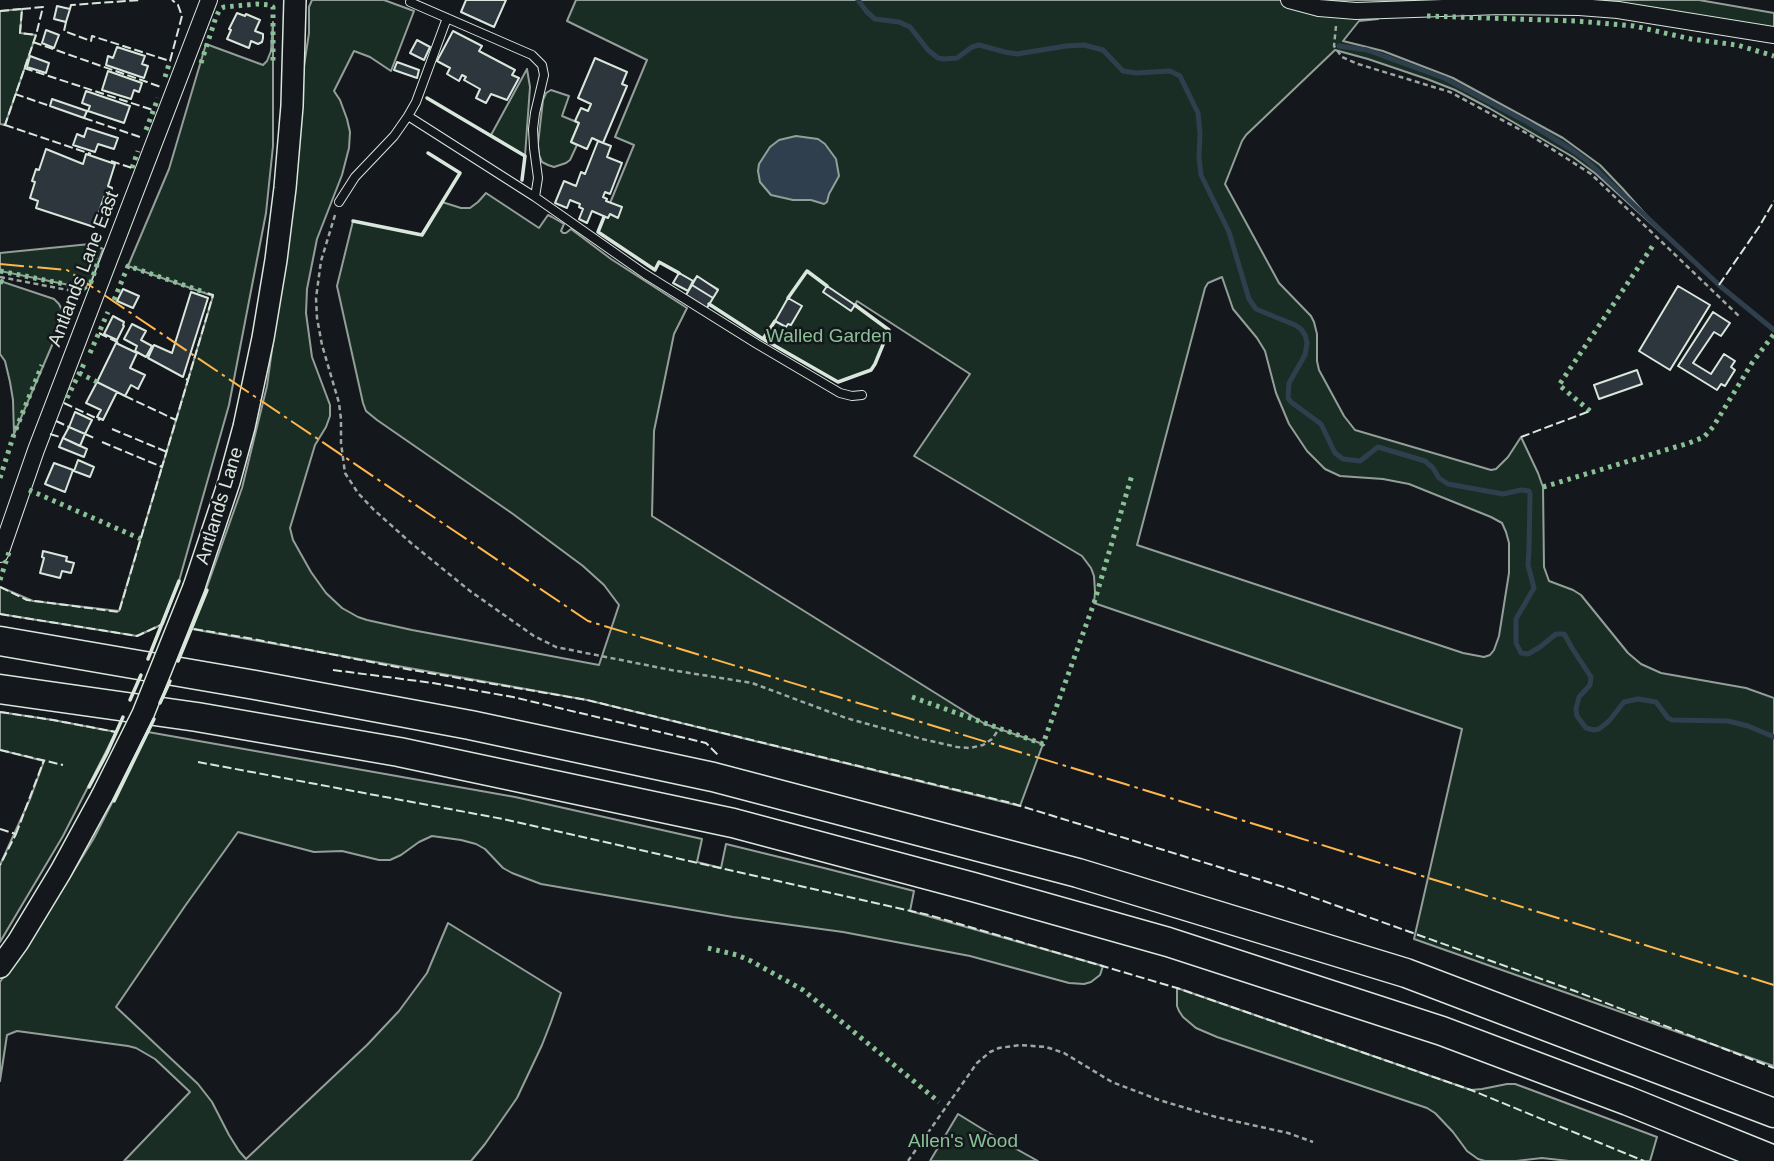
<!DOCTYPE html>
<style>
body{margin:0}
canvas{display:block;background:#14181c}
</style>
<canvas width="1774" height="1161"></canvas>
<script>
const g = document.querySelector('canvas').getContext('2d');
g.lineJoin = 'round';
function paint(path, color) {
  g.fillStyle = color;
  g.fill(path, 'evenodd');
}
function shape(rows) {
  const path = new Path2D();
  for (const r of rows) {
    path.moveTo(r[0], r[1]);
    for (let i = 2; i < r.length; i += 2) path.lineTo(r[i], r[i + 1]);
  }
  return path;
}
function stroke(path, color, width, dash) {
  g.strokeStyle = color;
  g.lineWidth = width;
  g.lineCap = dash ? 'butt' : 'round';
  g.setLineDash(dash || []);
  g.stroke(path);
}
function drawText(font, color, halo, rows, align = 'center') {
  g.font = font + ' Helvetica,sans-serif';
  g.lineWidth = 5;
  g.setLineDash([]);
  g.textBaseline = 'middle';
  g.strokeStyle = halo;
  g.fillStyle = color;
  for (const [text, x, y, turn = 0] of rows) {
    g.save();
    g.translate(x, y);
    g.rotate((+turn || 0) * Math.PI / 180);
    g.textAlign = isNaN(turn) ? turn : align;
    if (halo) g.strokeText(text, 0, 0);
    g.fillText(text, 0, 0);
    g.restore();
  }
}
const green = shape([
 [312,0,384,0,414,11,391,71,370,57,354,51,334,91,340,100,347,119,350,132,349,148,342,175,317,239,307,289,306,313,312,357,330,405,330,416,326,427,315,445,290,528,293,540,311,572,326,593,342,608,358,617,367,620,412,630,599,665,619,605,604,585,583,566,513,514,377,420,366,411,363,403,337,286,353,221,421,235,442,202,461,208,470,208,478,202,486,193,539,228,548,215,552,217,564,224,561,231,563,233,566,233,571,229,611,259,687,308,674,334,654,431,652,516,985,724,1043,744,1020,806,587,700,192,629,242,488,267,386,289,225,304,66,309,33,309,7,312,0],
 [576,0,1497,0,1378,7,1378,19,1359,21,1343,41,1383,51,1453,78,1563,138,1600,165,1622,188,1664,235,1596,174,1573,157,1489,108,1455,90,1427,79,1368,59,1335,50,1246,135,1242,141,1225,184,1279,283,1311,316,1314,322,1317,334,1317,361,1319,370,1344,416,1355,430,1491,470,1496,469,1508,457,1521,437,1538,473,1543,487,1544,567,1549,581,1573,590,1581,595,1628,653,1641,664,1661,673,1746,688,1774,698,1774,1066,1414,939,1462,729,1094,603,1095,592,1094,576,1091,568,1082,556,914,456,970,374,857,301,855,305,889,330,875,364,871,370,838,382,763,339,709,304,718,289,697,277,693,281,660,262,655,270,598,232,634,145,615,137,647,60,567,21,576,0],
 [1222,277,1233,309,1257,338,1265,351,1276,393,1289,424,1307,451,1325,469,1340,476,1383,479,1409,484,1491,517,1502,523,1506,532,1509,543,1509,573,1499,636,1494,650,1490,655,1484,657,1463,653,1137,545,1205,288,1208,283,1222,277],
 [1539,0,1699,0,1774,13,1774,28,1539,0],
 [22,9,20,33,36,35,5,125,0,124,0,11,22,9],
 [273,22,273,146,266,213,229,405,179,581,163,624,137,636,0,614,0,587,33,601,119,611,213,296,128,266,169,169,206,44,263,65,267,61,271,51,273,22],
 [527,69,530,87,525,156,491,135,527,69],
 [551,90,569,96,562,116,579,123,571,142,577,145,570,160,566,163,554,167,548,165,542,162,539,155,538,144,543,100,546,93,551,90],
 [90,244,95,245,103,249,91,282,84,288,0,271,0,253,90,244],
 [0,281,54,299,59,304,62,310,62,319,56,336,14,434,13,400,10,382,5,361,0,354,0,281],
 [0,712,53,720,116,732,63,836,0,942,0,865,30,799,44,761,0,750,0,712],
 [148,732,515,797,702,839,697,862,721,868,726,844,828,869,914,891,910,911,1103,966,1100,975,1091,982,1084,984,1069,983,970,956,843,932,733,917,541,884,512,873,503,868,485,849,476,844,461,840,432,836,419,842,401,855,390,860,379,860,342,851,314,852,238,832,185,906,116,1007,198,1084,212,1102,229,1135,239,1151,246,1159,367,1045,399,1011,427,973,448,923,561,993,551,1022,542,1045,517,1098,485,1144,471,1161,124,1161,190,1092,155,1059,136,1048,128,1046,17,1031,7,1035,0,1081,0,982,62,890,94,838,148,732],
 [1177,988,1471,1090,1482,1089,1507,1084,1515,1084,1526,1088,1657,1137,1650,1161,1569,1161,1542,1158,1516,1161,1485,1161,1478,1159,1467,1151,1453,1132,1435,1113,1427,1108,1217,1037,1196,1028,1183,1017,1179,1011,1177,1006,1177,988],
 [958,1114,1002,1141,1038,1161,930,1161,958,1114]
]);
paint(green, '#1a2d24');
stroke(green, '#939e99', 2);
const water = shape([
 [796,136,818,139,825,144,836,159,839,176,829,194,827,202,824,204,811,200,793,200,771,195,760,182,758,171,759,164,770,147,779,140,796,136]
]);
paint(water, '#2f3f4d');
stroke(water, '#939e99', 2);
stroke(shape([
 [858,0,867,12,875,19,899,22,910,27,928,50,938,58,944,59,957,58,972,47,979,45,1005,52,1017,54,1066,46,1084,45,1103,50,1123,71,1136,73,1170,71,1180,76,1198,113,1200,133,1199,157,1201,175,1229,232,1249,299,1256,309,1295,325,1301,329,1305,335,1307,343,1305,355,1289,383,1288,398,1291,402,1321,424,1335,453,1343,459,1360,461,1378,447,1425,461,1433,468,1439,478,1448,484,1503,494,1521,490,1529,491,1530,494,1529,549,1528,565,1534,588,1516,619,1516,643,1521,653,1528,654,1540,647,1556,634,1564,634,1566,637,1572,648,1591,677,1590,685,1579,697,1576,709,1577,716,1586,728,1594,730,1599,729,1609,721,1624,702,1638,699,1656,702,1668,718,1672,720,1728,721,1748,726,1774,737],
 [1339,46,1367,50,1444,78,1527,122,1569,148,1586,160,1719,285,1774,330]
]), '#2f3f4d', 5);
const building = shape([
 [466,0,506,0,494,27,461,12,466,0],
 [57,6,70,9,66,22,54,19,57,6],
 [237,13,245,16,246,14,260,20,255,31,263,34,263,38,262,42,258,44,251,41,249,48,227,39,231,30,229,29,237,13],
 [46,30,59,35,54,48,42,43,46,30],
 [453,31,482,46,479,51,515,70,512,75,519,78,507,100,491,94,486,103,476,98,480,89,464,80,466,77,462,75,459,81,447,74,450,68,437,61,453,31],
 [417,40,430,47,424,60,410,53,417,40],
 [117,47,145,56,142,64,148,66,144,78,106,65,108,56,113,58,117,47],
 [30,56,49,63,46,73,27,67,30,56],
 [595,58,627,72,622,84,627,86,603,143,592,138,587,149,571,142,579,123,575,121,581,108,588,111,591,104,578,98,595,58],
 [397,62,419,70,417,78,394,70,397,62],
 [108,71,142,83,139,92,134,90,131,99,102,90,108,71],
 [86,91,130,106,124,123,88,111,90,106,82,103,86,91],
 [52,99,87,111,84,118,50,106,52,99],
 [87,128,118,138,114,149,98,144,95,152,73,145,77,134,84,137,87,128],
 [598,141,611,146,607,157,622,163,610,194,605,192,603,197,607,199,606,201,622,207,618,218,610,214,608,218,592,211,587,223,579,219,583,209,579,207,580,204,570,200,567,208,555,203,564,181,576,186,581,172,585,174,598,141],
 [46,149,83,164,86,154,115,164,108,186,112,188,109,198,104,197,94,227,36,208,38,201,30,198,35,182,32,181,36,169,39,170,46,149],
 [679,273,693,281,688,291,673,283,679,273],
 [697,276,718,290,713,298,692,285,697,276],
 [692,285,713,298,707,308,686,295,692,285],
 [827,286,855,305,851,311,823,292,827,286],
 [1678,286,1710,305,1670,370,1639,351,1678,286],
 [123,289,139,296,133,308,117,301,123,289],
 [191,292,208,298,183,377,148,358,154,345,172,353,191,292],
 [788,298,802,306,791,325,788,324,786,327,775,321,788,298],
 [1713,312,1730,323,1721,336,1714,332,1693,363,1711,374,1724,354,1735,361,1731,367,1735,370,1725,386,1721,384,1717,390,1678,366,1713,312],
 [113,316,124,322,123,325,124,326,117,340,104,334,113,316],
 [132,324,146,331,141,340,152,346,146,357,135,351,137,346,124,339,132,324],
 [116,343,137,353,130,368,145,375,138,389,131,385,125,396,97,382,116,343],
 [1637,370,1642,384,1599,399,1594,385,1637,370],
 [97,382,117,392,103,420,97,417,101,410,86,403,97,382],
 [75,412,92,420,85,434,69,427,75,412],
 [69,427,85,434,80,446,63,438,69,427],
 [63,438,87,449,84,457,59,447,63,438],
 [78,460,94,467,90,477,74,471,78,460],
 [54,463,73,470,65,492,45,484,54,463],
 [43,551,67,557,66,561,74,563,71,573,62,571,60,578,40,573,44,558,42,557,43,551]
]);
paint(building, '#2c363c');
stroke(building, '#d8e6dc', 2);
const lane = shape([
 [410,2,532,55,542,65,544,75,535,113,533,129,534,148,538,178,535,197,645,274,757,344,840,393,852,396,862,395],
 [408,116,416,102,447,18],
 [339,202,355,177,394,136,408,116,535,197]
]);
const street = shape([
 [1289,0,1319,8,1356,11,1501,6,1579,7,1618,10,1774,35],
 [0,554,36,450,209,0]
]);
const secondary = shape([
 [194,587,229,482,244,427,263,338,276,260,285,188,292,106,295,0],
 [0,967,18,942,61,871,102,796]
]);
const highway = shape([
 [0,641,255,685,470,725,713,777,1078,873,1406,973,1774,1113],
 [0,689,197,717,399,752,733,823,973,887,1168,942,1442,1031,1628,1101,1774,1160]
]);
stroke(lane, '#d8e6dc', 10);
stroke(street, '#d8e6dc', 18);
stroke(secondary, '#d8e6dc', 24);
stroke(highway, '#d8e6dc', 31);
stroke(shape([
 [1336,26,1334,46,1342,57,1358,64,1450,92,1530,135,1591,174,1741,318],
 [335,215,321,261,316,298,317,318,322,345,339,403,341,419,341,443,345,473,358,493,373,509,411,543,470,591,534,636,556,647,671,670,752,683,846,718,922,739,957,747,970,748,983,745,992,739,999,729],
 [0,277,68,290,79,294],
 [908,1161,977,1063,990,1052,999,1048,1020,1045,1046,1047,1064,1053,1112,1082,1159,1100,1216,1117,1288,1133,1313,1142]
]), '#9da8a2', 2.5, [5, 3.5]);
stroke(lane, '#14181c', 8);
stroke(street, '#14181c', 16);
stroke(secondary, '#14181c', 21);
stroke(highway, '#14181c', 28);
const secondaryBridge = shape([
 [102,796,143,714,194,587]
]);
stroke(secondaryBridge, '#d8e6dc', 24, []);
stroke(secondaryBridge, '#14181c', 21);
stroke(shape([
 [1427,16,1576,21,1634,26,1691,39,1737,45,1774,56],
 [201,63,216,17,220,9,224,7,257,4,270,5,273,7,273,63],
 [165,77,170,61],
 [146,130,158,98],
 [132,168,138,151],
 [0,271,84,288,91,282,99,259],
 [0,281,6,283],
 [114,300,128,266,204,292],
 [90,353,108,312],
 [79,373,97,382],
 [67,398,85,362],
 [1590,411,1559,385,1654,244],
 [0,478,14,434,42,365],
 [1543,487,1689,443,1704,437,1713,427,1752,363,1774,334],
 [29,490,141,539],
 [0,580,10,549],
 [912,697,1043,744,1094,603,1132,475],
 [708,948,737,955,751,961,803,990,939,1102]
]), '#8ac095', 5, [3.5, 5]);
stroke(shape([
 [22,9,43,7,36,35],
 [70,9,71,5,141,0],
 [0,11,22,9,20,33,36,35,5,125,0,124],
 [66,22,64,31,91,41,92,36,170,61,182,16,178,5,172,0],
 [33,42,161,87],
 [24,68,153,110],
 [15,94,50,106],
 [84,118,143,138],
 [5,125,91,154],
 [111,161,132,168],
 [1719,285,1759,227,1774,201],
 [99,333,121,344],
 [186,379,188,380,213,295,204,292],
 [125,396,176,420],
 [64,403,100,420],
 [56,421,69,427],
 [112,429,167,452],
 [50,434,63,438],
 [85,434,94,438],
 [1521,437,1590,411],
 [102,442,162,467,188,380],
 [0,587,27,600,35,601,119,612,162,467],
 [0,614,137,636,163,624],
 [194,629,253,639,412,670,587,700,1011,803,1287,888,1575,991,1774,1068],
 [333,670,433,683,513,697,706,743,718,755],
 [0,712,53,720,116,732],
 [0,750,63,765],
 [198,762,503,819,929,915,1177,988,1471,1090,1644,1161],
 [0,829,16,834,0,865],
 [16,834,44,760]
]), '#d8e6dc', 2, [9, 3.5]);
stroke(shape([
 [427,98,525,156,522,180],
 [604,217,598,232,655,270,659,262,679,273],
 [353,221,422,235,460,173,428,153],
 [788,298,807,271,827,286],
 [709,304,763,339],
 [775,321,763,339,838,382,871,370,875,364,889,330,855,305],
 [148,659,179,581],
 [178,661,207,590],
 [130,700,141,675],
 [160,703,170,681],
 [89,787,107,753,123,717],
 [114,801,154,719]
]), '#d8e6dc', 3.5);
stroke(shape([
 [0,264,67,270,588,621,1125,784,1774,985]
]), '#ffb74d', 2, [24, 5, 3.5, 5]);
drawText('19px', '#d8e6dc', '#14181c', [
 ["Antlands Lane East",84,269,-69],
 ["Antlands Lane",220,506,-73]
]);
drawText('19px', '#8ac095', '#14181c', [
 ["Walled Garden",829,337],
 ["Allen's Wood",963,1142]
]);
</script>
